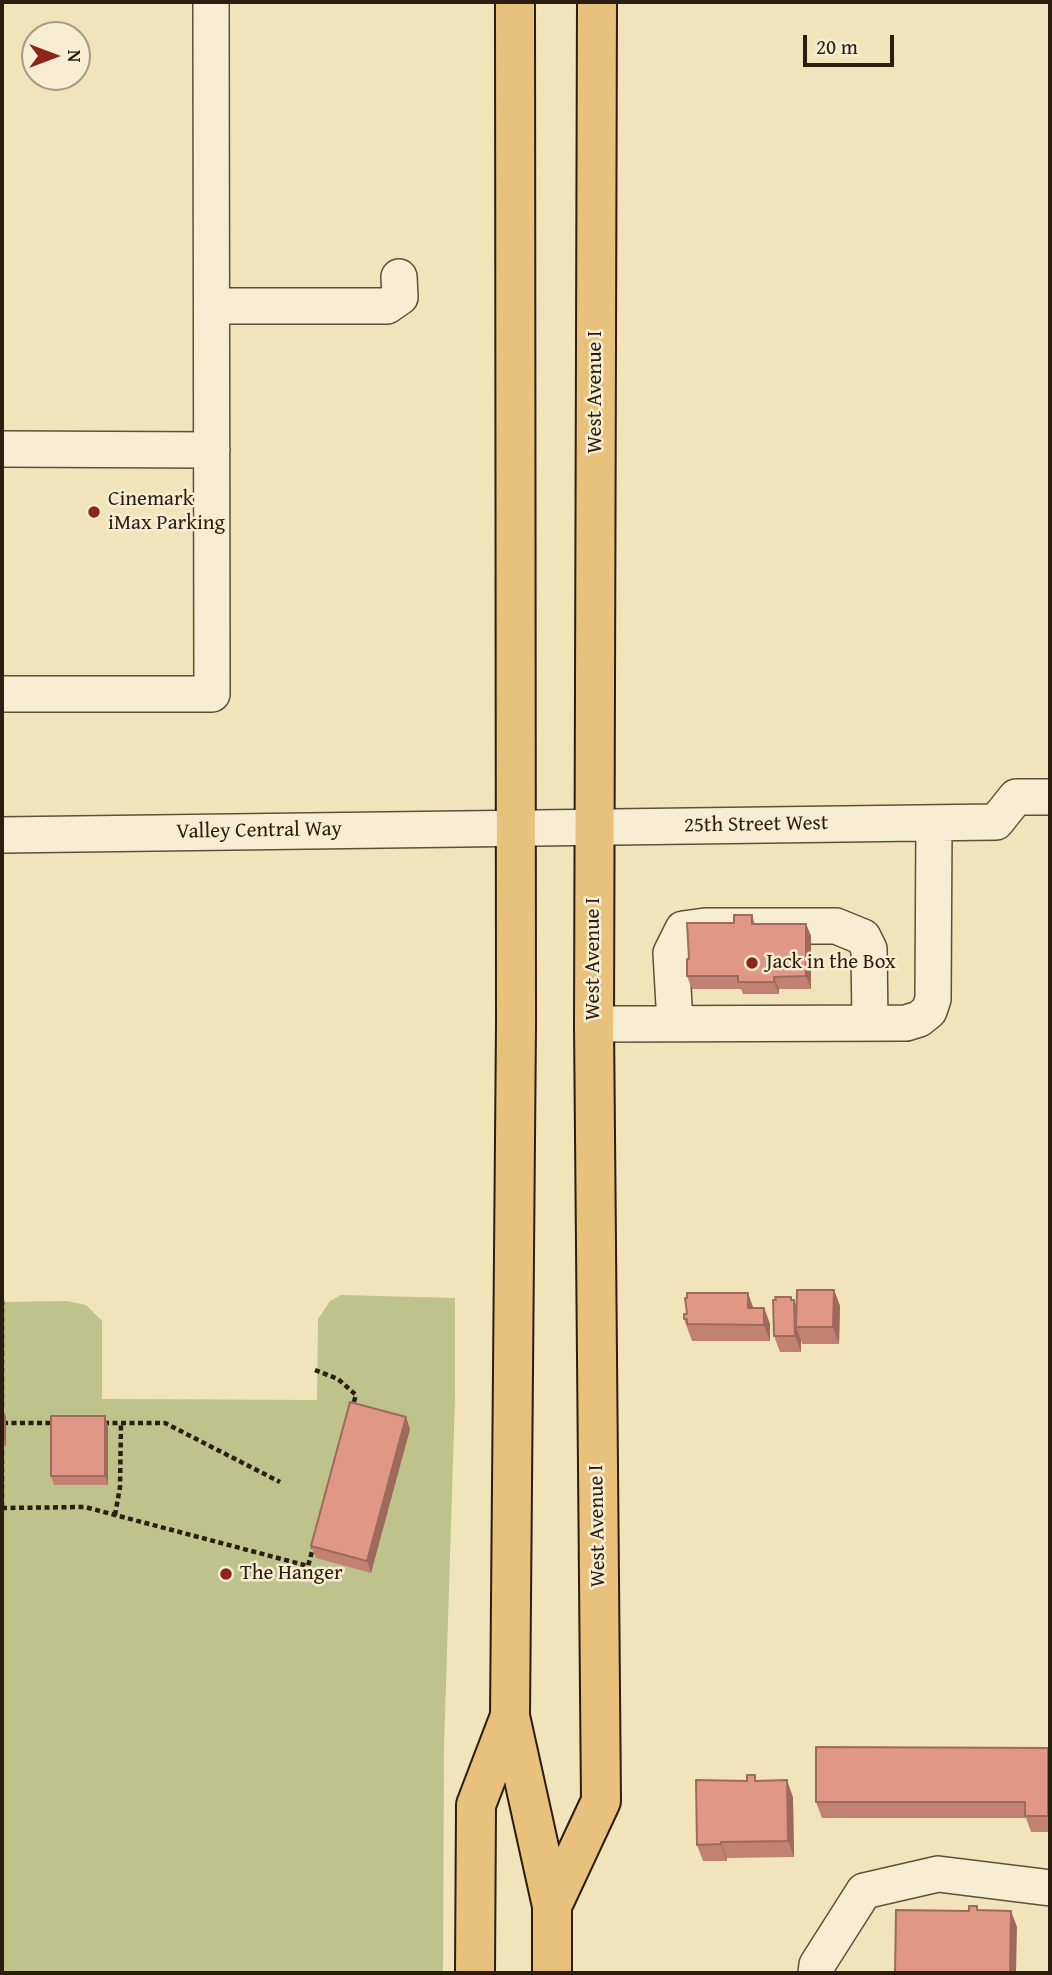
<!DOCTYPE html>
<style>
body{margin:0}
#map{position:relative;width:1052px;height:1975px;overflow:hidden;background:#f1e4ba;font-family:"Gentium Book Plus",serif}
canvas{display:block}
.frame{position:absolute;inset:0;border:4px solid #2b1e11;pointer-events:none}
.north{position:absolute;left:21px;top:21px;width:70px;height:70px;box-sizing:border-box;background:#f6edd2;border:2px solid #a59a85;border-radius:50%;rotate:90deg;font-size:19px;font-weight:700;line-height:28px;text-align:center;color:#2b1e11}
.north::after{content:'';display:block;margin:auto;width:24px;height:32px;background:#8f2418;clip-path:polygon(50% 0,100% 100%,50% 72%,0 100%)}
.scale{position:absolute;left:803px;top:35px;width:91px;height:32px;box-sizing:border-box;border:4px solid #2b1e11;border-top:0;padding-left:9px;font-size:21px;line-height:24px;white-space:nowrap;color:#2b1e11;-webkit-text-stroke:5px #f6edd2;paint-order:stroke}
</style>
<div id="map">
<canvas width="1052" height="1975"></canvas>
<div class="frame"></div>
<div class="north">N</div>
<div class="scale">20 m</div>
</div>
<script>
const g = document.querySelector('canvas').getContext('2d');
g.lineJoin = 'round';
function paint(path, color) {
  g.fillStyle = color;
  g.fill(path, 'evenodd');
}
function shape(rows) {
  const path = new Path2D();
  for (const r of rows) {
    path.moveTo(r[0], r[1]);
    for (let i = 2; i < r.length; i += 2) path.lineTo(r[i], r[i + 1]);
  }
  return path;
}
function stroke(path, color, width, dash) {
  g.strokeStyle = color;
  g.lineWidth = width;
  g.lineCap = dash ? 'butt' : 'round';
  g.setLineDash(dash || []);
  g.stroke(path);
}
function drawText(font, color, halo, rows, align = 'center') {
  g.font = font + ' "Gentium Book Plus",serif';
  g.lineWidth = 5;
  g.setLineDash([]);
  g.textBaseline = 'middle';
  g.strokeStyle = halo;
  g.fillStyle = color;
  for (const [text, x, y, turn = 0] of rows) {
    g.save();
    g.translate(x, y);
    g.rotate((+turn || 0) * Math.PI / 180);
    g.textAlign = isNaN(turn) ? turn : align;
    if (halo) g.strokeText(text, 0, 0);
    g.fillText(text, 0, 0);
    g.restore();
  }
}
paint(shape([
 [341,1295,455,1298,455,1397,444,1748,443,1973,2,1973,2,1302,67,1301,86,1305,102,1321,102,1399,317,1400,318,1319,330,1301]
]), '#bec38c');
const minor = shape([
 [212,306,387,306,400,297,399,277],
 [2,449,212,450],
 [2,694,212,694,211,2],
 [2,835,996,822,1016,797,1050,797],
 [675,1023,671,953,683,929,705,926,836,926,863,937,869,949,870,1023],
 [594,1024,906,1023,919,1019,929,1011,933,999,934,823],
 [816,1973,817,1965,864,1891,938,1874,1050,1888]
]);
const major = shape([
 [515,2,516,1024,510,1716,552,1906,552,1973],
 [552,1906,601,1801,594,1024,597,2]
]);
const highway = shape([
 [475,1973,476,1805,510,1716]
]);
stroke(minor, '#5c503b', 38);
stroke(major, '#2b1e11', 42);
stroke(highway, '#2b1e11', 42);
stroke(shape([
 [2,1300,2,1409],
 [315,1370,338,1379,356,1395,352,1408],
 [3,1423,57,1423],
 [104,1423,165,1423,280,1482],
 [2,1442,2,1508],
 [2,1508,85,1507,308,1566,313,1548],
 [115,1515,120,1487,121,1423]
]), '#2b1e11', 4.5, [5, 3.5]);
stroke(minor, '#f6edd2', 35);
stroke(major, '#e8c27d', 38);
stroke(highway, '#e8c27d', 38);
paint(shape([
 [752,915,755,924,806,924,811,936,811,989,779,989,779,994,743,994,741,989,692,989,687,976,689,959,734,923],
 [834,1290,840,1306,839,1344,802,1344,801,1340,801,1352,780,1352,774,1336,791,1297,797,1306],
 [748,1293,753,1308,764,1308,770,1324,770,1341,692,1341,684,1319],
 [2,1406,6,1417,6,1446,2,1446],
 [108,1425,108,1485,54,1485,51,1476],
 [410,1429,371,1573,316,1558,311,1546],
 [1050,1755,1050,1832,1031,1832,1026,1818,822,1818,816,1802],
 [757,1781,793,1797,794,1857,727,1858,727,1861,703,1861,697,1845]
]), '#c28273');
paint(shape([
 [806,924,811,936,811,989,806,976],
 [774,977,779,989,779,994,774,982],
 [834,1290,840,1306,839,1344,833,1327],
 [748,1293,754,1310,748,1308],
 [791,1297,795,1307,794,1300,800,1316,796,1327,801,1340,801,1352,795,1336],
 [764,1308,770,1324,770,1341,764,1325],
 [2,1406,6,1417,6,1446,2,1434],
 [105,1416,108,1425,108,1485,105,1476],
 [406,1417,410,1429,371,1573,367,1561],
 [1048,1748,1050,1755,1050,1822,1048,1816],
 [787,1780,793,1797,794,1857,788,1841],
 [721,1842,727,1858,727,1861,721,1844],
 [1011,1911,1017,1927,1016,1973,1010,1973]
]), '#9e6a5e');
const building = shape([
 [734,915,752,915,752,924,806,924,806,976,774,977,774,982,738,982,738,976,687,976,687,959,689,959,687,923,734,923,734,915],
 [797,1290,834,1290,833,1327,796,1327,797,1290],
 [687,1293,748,1293,748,1308,764,1308,764,1325,687,1324,687,1319,684,1319,684,1314,687,1314,685,1298,687,1298,687,1293],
 [775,1297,791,1297,791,1300,794,1300,795,1336,774,1336,773,1300,776,1300,775,1297],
 [350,1402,406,1417,367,1561,311,1546,350,1402],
 [51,1416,105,1416,105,1476,51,1476,51,1416],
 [816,1747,1048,1748,1048,1816,1025,1816,1025,1802,816,1802,816,1747],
 [747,1775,755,1775,755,1781,787,1780,788,1841,721,1842,721,1844,697,1845,696,1780,747,1781,747,1775],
 [969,1906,977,1906,977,1910,1011,1911,1010,1973,895,1973,896,1910,969,1911,969,1906]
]);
paint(building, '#e19786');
stroke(building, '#9e6a5e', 2);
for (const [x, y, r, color] of [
 [94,512,7,"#8f2418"],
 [752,963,7,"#8f2418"],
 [226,1574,7,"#8f2418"]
]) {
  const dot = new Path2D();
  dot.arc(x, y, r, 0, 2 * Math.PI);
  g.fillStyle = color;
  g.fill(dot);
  stroke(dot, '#f6edd2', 2.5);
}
drawText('21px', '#2b1e11', '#f6edd2', [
 ["West Avenue I",596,392,-90],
 ["25th Street West",756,825,-1],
 ["Valley Central Way",259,831,-1],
 ["West Avenue I",594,959,-90],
 ["West Avenue I",598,1526,-91]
]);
drawText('21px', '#2b1e11', '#f6edd2', [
 ["Cinemark",108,500],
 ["iMax Parking",108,524],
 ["Jack in the Box",766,963],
 ["The Hanger",240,1574]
], 'left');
</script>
